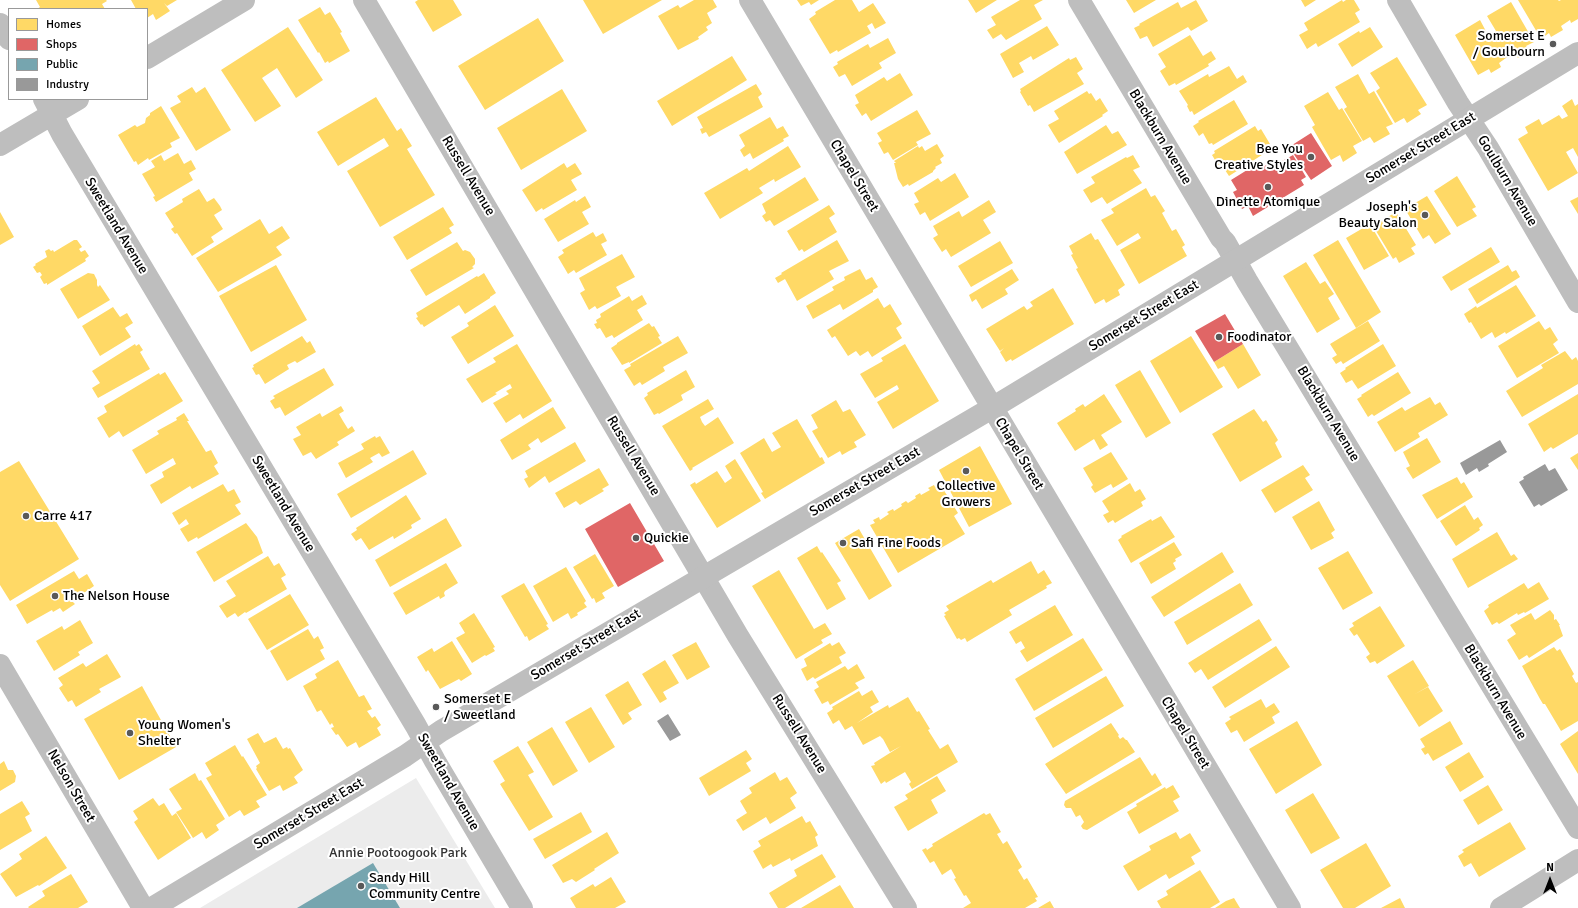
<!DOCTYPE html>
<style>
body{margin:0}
#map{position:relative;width:1578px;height:908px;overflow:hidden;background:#fff;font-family:Signika,sans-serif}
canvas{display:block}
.legend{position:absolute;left:8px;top:8px;width:140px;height:92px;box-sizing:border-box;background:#fff;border:1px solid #999;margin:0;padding:5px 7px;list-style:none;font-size:12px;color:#000}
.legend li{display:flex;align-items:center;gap:8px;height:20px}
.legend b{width:20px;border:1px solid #999}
.north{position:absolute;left:1530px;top:860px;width:40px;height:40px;-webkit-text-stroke:3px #fff;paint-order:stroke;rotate:0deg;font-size:11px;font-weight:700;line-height:16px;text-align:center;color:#000}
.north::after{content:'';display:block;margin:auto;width:14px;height:18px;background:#000;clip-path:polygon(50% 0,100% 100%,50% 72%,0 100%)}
</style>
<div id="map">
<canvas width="1578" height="908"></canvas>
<ul class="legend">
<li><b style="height:11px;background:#ffd966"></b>Homes</li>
<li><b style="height:11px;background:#e06666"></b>Shops</li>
<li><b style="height:11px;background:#76a5af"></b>Public</li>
<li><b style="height:11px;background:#999"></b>Industry</li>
</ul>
<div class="north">N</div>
</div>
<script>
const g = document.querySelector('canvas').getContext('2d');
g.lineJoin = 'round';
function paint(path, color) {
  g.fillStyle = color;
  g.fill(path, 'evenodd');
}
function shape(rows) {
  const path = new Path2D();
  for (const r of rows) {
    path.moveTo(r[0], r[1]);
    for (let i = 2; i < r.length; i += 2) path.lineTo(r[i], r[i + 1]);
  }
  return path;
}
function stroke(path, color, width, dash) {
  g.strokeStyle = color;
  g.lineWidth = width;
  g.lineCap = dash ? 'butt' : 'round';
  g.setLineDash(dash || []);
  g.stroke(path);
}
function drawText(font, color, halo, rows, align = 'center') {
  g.font = font + ' Signika,sans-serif';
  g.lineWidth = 4;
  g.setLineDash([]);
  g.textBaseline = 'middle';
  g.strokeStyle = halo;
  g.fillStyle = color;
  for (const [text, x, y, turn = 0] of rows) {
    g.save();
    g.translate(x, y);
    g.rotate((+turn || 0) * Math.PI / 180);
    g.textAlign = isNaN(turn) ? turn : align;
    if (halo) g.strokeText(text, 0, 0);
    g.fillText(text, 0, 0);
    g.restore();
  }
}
paint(shape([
 [416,778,495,908,200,908]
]), '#ececec');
paint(shape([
 [36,0,106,0,107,1,102,4,105,9,37,9,40,7],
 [131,0,177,0,167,6,164,3,170,11,156,20,153,14,147,18,147,9,136,9],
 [418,0,453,0,462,15,433,32,415,2],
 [583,0,662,0,603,34],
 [694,0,713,0,717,7,707,13,712,23,706,27,708,30,698,37,699,39,678,50,658,16,678,5,680,8],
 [797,0,819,0,811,5,809,2,801,6],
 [835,0,852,0,859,12,873,3,886,23,875,29,872,23,867,26,871,33,838,52,837,50,830,54,809,19,816,14,815,12],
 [968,0,997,0,976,13],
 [1020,0,1043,0,1034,5,1042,19,1006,40,1001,34,993,39,987,30,996,25,991,17],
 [1126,0,1156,0,1134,13],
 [1196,0,1208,21,1191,31,1188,27,1153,47,1147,36,1140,39,1134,28,1140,25,1139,24,1178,2,1181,8],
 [1301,0,1316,0,1305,7],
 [1342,0,1343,2,1346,0,1354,0,1360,10,1355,13,1360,22,1318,47,1316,43,1307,49,1299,35,1308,30,1304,23],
 [1518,0,1558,0,1559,1,1561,0,1578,0,1578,19,1571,23,1570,20,1561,26,1563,30,1551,37,1549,33,1541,39],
 [1511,2,1534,42,1526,46,1529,51,1518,58,1515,53,1506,58,1499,63,1501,67,1491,73,1489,69,1478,75,1455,35,1480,20,1488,35,1496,31,1487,16],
 [320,7,325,15,330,12,342,32,340,33,350,51,329,63,328,61,325,63,319,52,318,53,298,20],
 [538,18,564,61,485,110,458,66],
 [1047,26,1059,45,1033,60,1031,56,1019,63,1024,72,1013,78,1000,54],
 [288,27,323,80,296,98,277,68,262,78,281,106,255,122,221,70],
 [1370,27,1383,47,1352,67,1338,44,1359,31,1360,33],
 [1190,35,1203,56,1211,51,1216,59,1208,64,1209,66,1176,85,1175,83,1169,86,1160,71,1166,67,1158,54],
 [888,38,896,53,879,63,882,68,852,86,845,74,839,77,833,67,838,64,837,62,868,44,870,48],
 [732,56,747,80,672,126,657,101],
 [1076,57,1083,69,1077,73,1084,84,1034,112,1030,105,1028,106,1020,92,1021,91,1020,89,1069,58,1070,60],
 [1397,57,1427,105,1418,110,1421,114,1407,123,1404,118,1395,123,1376,91,1380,88,1370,73],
 [1229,66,1237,79,1243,75,1247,82,1194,115,1192,111,1190,112,1187,106,1188,105,1179,91,1208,74,1209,77],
 [900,73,913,95,871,121,866,113,862,116,855,105,859,103,855,95,884,77,887,81],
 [1358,74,1369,94,1374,91,1393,124,1386,127,1390,134,1374,143,1370,137,1363,141,1344,109,1347,107,1335,87],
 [756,84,762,94,758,97,763,107,709,137,706,132,702,134,700,129,703,128,697,117],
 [192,87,196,93,205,87,231,130,196,151,170,108,181,102,177,96],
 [562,89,587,131,521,170,497,128],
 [1087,91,1089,94,1091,93,1096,101,1100,98,1108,111,1102,115,1103,116,1059,143,1048,125,1059,119,1054,111],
 [1328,92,1339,110,1342,108,1362,141,1353,146,1357,153,1343,162,1340,155,1331,160,1312,127,1315,125,1304,106],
 [376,97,397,131,401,128,412,146,407,149,435,195,380,227,347,171,389,146,384,138,338,166,317,132],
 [1572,99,1575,106,1578,104,1578,157,1573,148,1566,152,1578,173,1548,191,1518,139,1528,133,1525,127,1539,119,1542,125,1559,115,1562,119,1568,116,1562,106],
 [1234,100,1248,124,1213,145,1212,143,1209,144,1203,133,1199,136,1193,126,1199,122,1198,121],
 [161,106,180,138,170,143,172,147,149,160,148,158,138,165,136,161,134,162,118,135,135,125,137,127,145,123,146,118,150,115,150,113],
 [917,110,931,134,916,142,918,145,893,160,888,152,884,154,878,143,882,141,877,133],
 [770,117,777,129,783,126,789,136,783,139,784,141,753,159,750,153,744,157,740,150,745,146,739,135],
 [1106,125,1112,134,1118,131,1127,145,1077,174,1064,152],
 [1255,126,1258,131,1261,129,1270,144,1262,148,1265,153,1229,176,1221,164,1218,165,1212,155,1215,153,1214,151],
 [937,144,944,156,940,159,942,163,935,167,936,168,933,171,933,172,909,186,908,184,903,187,898,179,894,163,896,163,894,161,918,146,919,148,922,146,925,151],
 [788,146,801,167,775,182,774,179,759,188,763,193,720,219,704,193,747,168,749,171],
 [178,153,184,164,191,160,196,169,189,173,193,180,156,202,153,197,155,196,142,174,155,167,151,161,161,155,164,161],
 [1133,155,1140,167,1133,170,1142,183,1107,204,1102,197,1091,203,1083,190,1095,183,1091,177,1126,157,1127,158],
 [564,163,567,168,575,163,582,174,571,180,577,190,543,210,542,208,536,212,522,190],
 [955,173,969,197,930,221,925,212,920,215,914,204,919,202,914,193,938,178,941,182],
 [1457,176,1476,207,1472,209,1477,216,1457,227,1434,191],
 [805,177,819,200,774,226,770,220,766,222,762,216,766,213,762,204],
 [1146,188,1151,197,1155,195,1165,211,1162,213,1172,231,1176,229,1185,245,1182,247,1187,256,1139,284,1120,250,1141,238,1138,233,1117,246,1101,220,1114,213,1111,209],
 [199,189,207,202,214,198,220,206,222,210,214,215,223,229,211,237,214,242,192,256,177,233,175,234,171,229,174,227,165,213,183,202,182,199],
 [585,196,591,207,582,212,589,224,558,242,544,219,575,200,576,202],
 [1427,196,1451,234,1435,244,1429,235,1423,239,1405,209],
 [1578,197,1578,214,1570,201],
 [989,200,996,212,983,220,991,233,951,257,946,249,942,252,933,238,938,235,933,226,959,211,962,217],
 [829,205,835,214,829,218,837,232,804,252,802,249,799,251,787,231],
 [443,207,454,225,449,228,452,233,407,260,393,237],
 [0,212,14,237,0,245],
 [1396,212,1416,245,1411,248,1415,254,1399,263,1396,257,1393,259,1373,226],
 [260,219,269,234,282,226,290,238,276,247,282,255,218,292,196,258],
 [1370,224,1389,256,1364,270,1346,238],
 [593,232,596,237,603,233,607,241,601,244,607,255,576,273,574,270,568,274,558,257,564,253,562,250],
 [1091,233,1095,240,1098,239,1125,285,1118,290,1120,295,1106,303,1104,299,1095,304,1076,269,1078,268,1071,255,1073,254,1069,246],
 [74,240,77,240,82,247,79,249,81,252,85,250,89,256,85,259,86,261,47,285,47,283,44,284,40,277,42,275,40,272,37,273,33,267,36,265,35,264,47,257,45,251,49,249,51,251,53,250,54,252],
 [837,240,849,261,829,271,834,279,797,301,785,279,778,283,775,278,782,274,781,273],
 [1338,240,1381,312,1356,328,1313,255],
 [1000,241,1013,263,971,287,958,266],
 [457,242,463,251,465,250,470,252,475,259,475,264,472,267,474,268,426,296,410,270],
 [1491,247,1500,262,1451,291,1442,277],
 [622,254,635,277,616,287,621,296,597,309,595,306,589,310,580,293,585,290,579,278],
 [1306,262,1320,284,1325,281,1334,294,1328,298,1340,319,1317,333,1283,276],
 [276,265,307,320,251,352,219,296],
 [1508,265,1512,272,1516,270,1520,277,1477,304,1468,289],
 [860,269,866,280,872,277,878,287,873,290,873,292,843,310,840,304,813,319,806,306,834,290,832,287,845,280,844,277],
 [1012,269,1019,280,1005,289,1008,294,982,309,976,299,972,302,969,295],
 [88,273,94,274,97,280,97,285,98,287,100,285,110,300,78,319,60,289],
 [484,273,496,293,490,297,490,298,465,314,459,305,424,327,422,324,421,325,416,318,418,317,416,313,477,276,478,277],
 [1516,285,1536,316,1506,334,1505,332,1495,338,1492,332,1481,339,1471,322,1469,323,1464,314,1476,306,1477,308],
 [1053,288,1074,324,1012,361,1011,359,1006,362,1000,352,1004,348,1000,351,986,329,1024,306,1027,310,1033,306,1030,302],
 [642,295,647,304,637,310,643,320,614,338,612,335,606,338,600,328,597,329,594,324,597,323,596,320,601,317,600,314,629,296,632,301],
 [878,298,884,308,890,304,902,324,896,328,902,338,872,357,868,351,860,356,856,351,848,356,835,336,832,338,827,330],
 [495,305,514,336,468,364,451,337,469,326,467,323],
 [113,307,120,317,127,313,133,323,125,328,131,337,100,356,82,326],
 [1368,321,1380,341,1343,364,1341,361,1336,364,1332,358,1337,355,1330,344],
 [1539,321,1545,330,1550,327,1558,340,1553,344,1559,353,1517,378,1498,346],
 [649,323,652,327,654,326,660,336,658,337,662,343,629,363,629,362,622,365,611,348,617,344,617,343],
 [302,336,307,343,310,341,316,352,297,363,295,361,287,365,289,369,265,384,259,374,256,375,252,368,254,367,253,365],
 [678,336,688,353,663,367,665,371,642,385,640,382,634,386,624,370,631,366,630,364],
 [1191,336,1223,387,1180,413,1150,361],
 [135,344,136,346,139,344,143,350,140,352,150,369,98,398,92,388,100,383,92,371],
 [517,344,552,401,523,419,520,414,506,423,493,403,509,394,506,391,512,388,510,384,495,393,497,394,482,403,466,379,496,362,493,358],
 [905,344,939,401,893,429,877,402,899,389,897,385,875,398,860,374,883,361,881,358],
 [1243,344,1261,375,1238,389,1224,366,1218,369,1214,362],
 [1383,344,1396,366,1358,389,1352,380,1346,383,1340,373,1346,369,1345,368],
 [1565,351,1572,360,1576,357,1578,361,1578,384,1522,417,1506,391,1543,368,1541,365],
 [324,368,334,385,285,416,280,407,275,409,270,401,275,398,273,396],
 [686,370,695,387,681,395,683,400,659,414,658,413,654,415,644,398,648,395,647,393],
 [1140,370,1171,423,1146,438,1115,385],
 [165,372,183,401,123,437,119,431,109,438,97,418,107,412,104,406,159,373,160,375],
 [1398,372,1411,393,1374,416,1372,414,1368,417,1357,399,1362,396,1361,395],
 [1104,394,1122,422,1101,435,1108,445,1100,450,1094,439,1075,451,1057,423,1076,411,1075,409,1083,404,1085,407],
 [1578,394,1578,434,1553,449,1551,447,1544,452,1528,424],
 [1430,397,1435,405,1440,402,1448,415,1418,433,1420,437,1395,452,1377,422,1402,407,1405,411],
 [708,399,714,409,700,417,702,422,705,426,718,417,734,443,692,468,693,469,690,471,662,426],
 [836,400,843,412,850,409,866,435,854,442,857,447,849,451,842,455,840,451,828,458,812,431,818,428,811,415],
 [341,406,344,411,339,414,343,421,348,429,352,426,355,431,337,442,339,445,316,459,311,452,303,456,293,439,301,435,296,427,320,413,322,417],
 [553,407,566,428,541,443,538,438,528,445,531,449,512,460,500,440],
 [1254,409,1263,422,1266,420,1278,440,1275,443,1282,457,1240,482,1212,434],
 [184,413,189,421,187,421,206,452,211,450,218,463,214,466,219,474,192,489,190,486,161,504,150,485,164,477,162,472,176,464,173,458,146,474,132,450,159,434,157,431,177,420,176,418],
 [797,419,820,458,822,457,825,463,765,499,761,493,763,492,740,453,764,438,772,452,781,447,772,433],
 [375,436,376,438,380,436,390,453,382,457,379,453,370,458,373,462,346,478,338,463,364,449,361,444],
 [1427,438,1441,462,1413,479,1406,468,1410,466,1403,452],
 [575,442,586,461,549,483,545,476,529,488,524,479,528,477,525,471],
 [980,446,1012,504,969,527,939,470],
 [413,450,427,474,351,518,337,494],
 [1111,452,1128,479,1113,488,1111,484,1095,493,1091,487,1093,485,1083,468],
 [1578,453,1578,470,1570,458],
 [735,459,761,501,717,528,690,485,695,482,696,484,717,471,725,483,732,478,725,466],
 [19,461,79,559,10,601,0,585,0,472],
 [1303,465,1310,475,1305,478,1313,490,1275,513,1261,490],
 [599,468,609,485,602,489,604,491,580,505,576,501,564,508,555,493],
 [1457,477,1461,484,1464,482,1473,497,1437,519,1422,495],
 [1130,483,1135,492,1140,489,1146,499,1141,502,1143,506,1115,523,1113,520,1108,523,1103,515,1109,512,1102,501],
 [223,484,228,492,234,489,241,502,235,505,241,514,198,539,197,537,188,542,180,529,189,524,186,519,179,525,172,513],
 [940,484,958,513,954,516,965,534,898,573,870,525,875,523,873,520,879,517,880,520,889,514,887,512,893,509,894,511,902,506,901,504,906,501,908,503,916,498,915,496,920,493,921,495,930,490,928,488,934,485,935,487],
 [406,495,421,519,411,525,412,528,394,539,393,536,369,550,361,538,356,541,351,534,357,530,356,528],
 [1319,501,1335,530,1331,533,1334,538,1311,550,1292,517],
 [1465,505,1474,520,1478,517,1483,525,1479,528,1480,530,1456,546,1440,521],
 [1161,516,1175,537,1131,563,1118,540,1122,537,1121,536,1151,519,1152,521],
 [446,518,462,546,390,587,375,560],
 [246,523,257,537,263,553,214,582,196,552],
 [859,529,892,586,869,600,835,543],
 [1497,532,1511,556,1514,554,1518,559,1468,588,1452,559],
 [1174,542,1182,555,1175,559,1176,561,1173,563,1176,569,1151,584,1139,563],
 [817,546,821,553,822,552,841,581,837,583,846,599,827,610,797,558],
 [1348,551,1373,593,1343,610,1318,568],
 [1222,552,1234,572,1164,617,1151,597],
 [595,554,614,586,602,593,605,598,596,603,594,598,592,599,573,567],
 [268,556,274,566,279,563,286,575,281,578,287,589,246,613,245,612,238,617,235,613,227,618,219,606,236,596,226,581],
 [1031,561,1038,574,1044,570,1052,583,1046,586,1047,588,1009,610,1012,615,967,642,965,638,961,640,959,638,957,639,944,616,946,615,944,613,949,610,946,606,991,580,993,583],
 [446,563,458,583,445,591,444,593,445,596,440,599,439,596,406,615,393,593],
 [566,567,586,601,584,603,587,607,577,613,578,615,571,619,568,613,553,622,533,586],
 [779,570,814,629,825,623,832,634,821,640,823,643,796,659,752,586],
 [74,571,79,579,87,574,94,586,72,601,75,604,63,612,60,608,53,612,52,610,27,624,16,605],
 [1539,582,1549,599,1525,613,1524,612,1518,615,1517,613,1499,624,1497,622,1492,625,1484,611,1489,607,1488,605,1524,583,1528,589],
 [524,583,548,624,546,625,549,629,529,641,527,636,525,637,501,596],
 [1240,583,1253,605,1187,645,1174,622],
 [290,594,309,625,267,650,248,619],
 [1055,605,1073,635,1027,662,1020,651,1025,648,1021,641,1016,644,1009,632],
 [1380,606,1405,646,1377,664,1375,661,1370,663,1366,657,1370,654,1357,634,1354,636,1349,629,1354,626,1352,623],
 [1550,610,1554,615,1554,620,1556,619,1560,625,1559,625,1563,636,1529,658,1527,655,1519,660,1507,640,1516,634,1510,625,1531,613,1535,620],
 [474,613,495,647,493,648,495,651,486,656,485,655,472,663,456,638,465,633,459,623],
 [1259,619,1272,640,1208,680,1201,669,1195,673,1188,663],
 [80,620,93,643,78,652,80,655,54,671,36,641,62,626,64,630],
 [308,629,314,639,318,636,324,648,320,650,325,659,287,681,270,651],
 [1083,638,1103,670,1034,711,1015,679],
 [452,641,472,674,461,681,459,679,440,689,428,670,426,672,417,657,432,648,434,652],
 [696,642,710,667,687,680,672,655],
 [839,642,846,653,839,657,842,663,815,679,813,677,807,681,801,669,807,666,804,659,830,643,832,646],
 [1276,646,1290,667,1225,708,1212,687],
 [1554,647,1557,651,1560,649,1574,674,1572,676,1576,683,1578,682,1578,721,1561,731,1545,704,1543,704,1540,699,1522,666],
 [107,654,121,677,99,689,101,692,76,707,72,700,68,702,59,688,63,685,58,678,83,663,86,667],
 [338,660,359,697,364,695,372,709,367,711,372,718,375,716,381,725,377,728,381,735,359,748,356,742,347,747,338,734,336,735,331,728,334,727,332,723,330,725,321,710,317,712,303,686,317,678,315,674],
 [665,660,679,683,663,692,667,699,660,703,642,674],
 [1413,660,1429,686,1415,694,1428,687,1443,711,1419,727,1387,676],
 [857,664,865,678,855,683,859,688,830,705,828,701,822,704,814,690,819,687,816,682,845,666,848,670],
 [1106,676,1124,706,1053,748,1035,718],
 [628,681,642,705,628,713,632,719,623,725,605,695],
 [142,686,176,747,119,780,84,719],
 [872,690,879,702,870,707,873,712,857,723,888,705,889,708,908,697,917,712,919,711,930,729,928,730,940,749,948,744,958,762,912,789,909,784,911,782,905,772,886,783,885,781,881,784,871,766,875,765,874,763,901,746,890,752,883,739,880,736,863,745,852,726,845,730,839,720,833,724,827,713,833,709,832,707,859,691,862,696],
 [1261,699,1266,708,1274,703,1280,712,1272,717,1275,723,1244,742,1237,730,1231,733,1225,723,1231,719,1229,717],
 [591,707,615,747,589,763,565,722],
 [1297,721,1322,765,1276,794,1249,749],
 [1450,721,1463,744,1433,761,1428,753,1425,755,1421,749,1425,747,1420,739],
 [1111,723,1119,735,1118,736,1120,739,1123,737,1126,740,1127,740,1135,752,1066,794,1045,764],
 [552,727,578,771,553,786,527,742],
 [1578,731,1578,774,1560,744],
 [258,733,264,743,276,737,283,749,287,747,288,749,290,748,303,770,294,777,298,783,283,791,280,785,269,791,256,769,257,768,256,766,260,763,247,739],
 [235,745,242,757,243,756,267,795,256,801,260,807,244,816,240,810,229,817,206,778,212,775,205,763],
 [518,746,534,772,528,775,553,817,529,831,500,784,505,781,493,761],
 [746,750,752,759,746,763,751,771,709,796,699,778],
 [1469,752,1484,777,1460,792,1445,767],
 [1140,757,1152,776,1155,773,1162,785,1087,830,1083,829,1081,826,1084,822,1080,815,1076,817,1071,808,1066,808,1064,805,1065,801],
 [4,761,8,770,13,770,16,776,15,782,0,791,0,764],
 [775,772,780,781,787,777,797,793,790,798,796,808,770,824,766,817,743,831,736,820,747,813,740,801,752,793,749,788],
 [195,773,199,781,201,780,225,819,216,825,219,830,206,839,202,832,193,838,176,812,182,809,169,789],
 [937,776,946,791,931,800,938,813,908,831,894,807,908,799,905,795],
 [1173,785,1180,797,1173,801,1179,811,1139,834,1127,812,1137,806,1136,804,1165,787,1166,789],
 [1488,785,1503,810,1478,825,1463,800],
 [1313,793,1340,838,1311,854,1285,810],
 [153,798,159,806,164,803,172,816,176,813,191,838,158,860,134,822,138,819,133,811],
 [22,801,30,814,25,817,32,831,0,850,0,814],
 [581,812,592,832,545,859,533,839],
 [984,813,986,815,990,813,1001,832,997,834,1003,844,1007,841,1022,867,1018,870,1024,880,1027,878,1038,897,1035,898,1037,901,1025,908,963,908,971,903,966,895,964,896,954,879,956,878,951,869,942,875,934,861,930,863,922,850,926,848,927,850,933,846,932,844],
 [802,816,806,823,810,821,818,835,815,837,818,846,791,861,790,858,773,867,771,864,763,869,753,851,761,846,758,841],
 [1510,822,1526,849,1479,877,1471,863,1464,867,1458,856,1464,852,1462,850],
 [607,832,619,853,594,869,595,870,576,882,572,879,563,883,552,865],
 [1176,832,1180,839,1190,833,1201,851,1191,857,1195,864,1169,879,1166,874,1138,891,1123,866,1151,850,1149,846],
 [46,836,67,868,39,886,38,885,16,897,0,874,22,859,19,854],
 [1366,843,1391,886,1355,908,1343,908,1320,870],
 [822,854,836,877,785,908,778,908,769,893,797,876,794,870],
 [1200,870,1220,902,1210,908,1161,908,1157,901,1168,895,1166,891],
 [71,874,88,902,78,908,29,908,28,907,45,896,42,891],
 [611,877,626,902,615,908,576,908,570,898,593,884,595,887],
 [840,885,854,908,801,908],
 [1234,898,1240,908,1215,908,1226,901],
 [1400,898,1405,908,1381,908],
 [1050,901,1054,908,1038,908]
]), '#ffd966');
paint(shape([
 [1311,133,1332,166,1311,180,1289,147],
 [1293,155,1306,177,1301,180,1304,185,1253,216,1248,206,1242,209,1233,192,1237,190,1231,180,1260,162,1263,167,1275,160,1277,164],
 [1225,314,1243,344,1214,362,1195,331],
 [630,503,664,561,618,587,585,529]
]), '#e06666');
paint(shape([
 [373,863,400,908,297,908]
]), '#76a5af');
paint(shape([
 [1500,440,1507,452,1488,464,1489,466,1479,472,1477,468,1466,475,1460,463],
 [1545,464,1549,471,1555,468,1568,490,1541,506,1539,504,1534,507,1519,482,1524,479,1523,477],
 [668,714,681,735,670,741,657,721]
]), '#999');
stroke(shape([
 [364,0,738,636,906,908],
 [1079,0,1221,238,1225,242,1247,281,1578,828],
 [1398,0,1458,103,1488,148,1578,302],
 [0,24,9,39],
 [147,58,244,0],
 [44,99,62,134,416,726,435,761,522,908],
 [0,145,78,99],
 [0,665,143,908],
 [1501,908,1578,860]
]), '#bebebe', 22);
stroke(shape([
 [750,0,1290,908],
 [152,908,405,756,441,731,992,408,1578,53]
]), '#bebebe', 22);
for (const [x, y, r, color] of [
 [1553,44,4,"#595959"],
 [1311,157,4,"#595959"],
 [1268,187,4,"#595959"],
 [1425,215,4,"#595959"],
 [1219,337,4,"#595959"],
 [966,471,4,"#595959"],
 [26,516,4,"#595959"],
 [636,538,4,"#595959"],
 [843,543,4,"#595959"],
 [55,596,4,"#595959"],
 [436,707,4,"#595959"],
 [130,733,4,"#595959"],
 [361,886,4,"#595959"]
]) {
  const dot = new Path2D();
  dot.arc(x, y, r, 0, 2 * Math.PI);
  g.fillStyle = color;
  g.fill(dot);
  stroke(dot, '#fff', 1.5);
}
drawText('14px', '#000', '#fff', [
 ["Somerset E",1545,36,"right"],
 ["/ Goulbourn",1545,52,"right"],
 ["Bee You",1303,149,"right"],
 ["Creative Styles",1303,165,"right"],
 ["Dinette Atomique",1268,202,"center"],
 ["Joseph's",1417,207,"right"],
 ["Beauty Salon",1417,223,"right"],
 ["Foodinator",1227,337],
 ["Collective",966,486,"center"],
 ["Growers",966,502,"center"],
 ["Carre 417",34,516],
 ["Quickie",644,538],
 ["Safi Fine Foods",851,543],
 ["The Nelson House",63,596],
 ["Somerset E",444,699],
 ["/ Sweetland",444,715],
 ["Young Women's",138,725],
 ["Shelter",138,741],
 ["Sandy Hill",369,878],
 ["Community Centre",369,894]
], 'left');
drawText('14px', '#000', '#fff', [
 ["Blackburn Avenue",1160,137,59],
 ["Somerset Street East",1421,148,-31],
 ["Russell Avenue",468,176,59],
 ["Chapel Street",854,176,59],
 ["Goulburn Avenue",1507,181,59],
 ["Sweetland Avenue",116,226,59],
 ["Somerset Street East",1144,316,-31],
 ["Blackburn Avenue",1328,414,59],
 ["Chapel Street",1019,454,59],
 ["Russell Avenue",633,456,59],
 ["Somerset Street East",865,482,-30],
 ["Sweetland Avenue",283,504,59],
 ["Somerset Street East",586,645,-31],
 ["Blackburn Avenue",1495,692,59],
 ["Chapel Street",1185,733,59],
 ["Russell Avenue",799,734,58],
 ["Sweetland Avenue",448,782,60],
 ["Nelson Street",71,786,60],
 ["Somerset Street East",309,814,-31]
]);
drawText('14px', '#333', '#fff', [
 ["Annie Pootoogook Park",398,853]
]);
</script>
